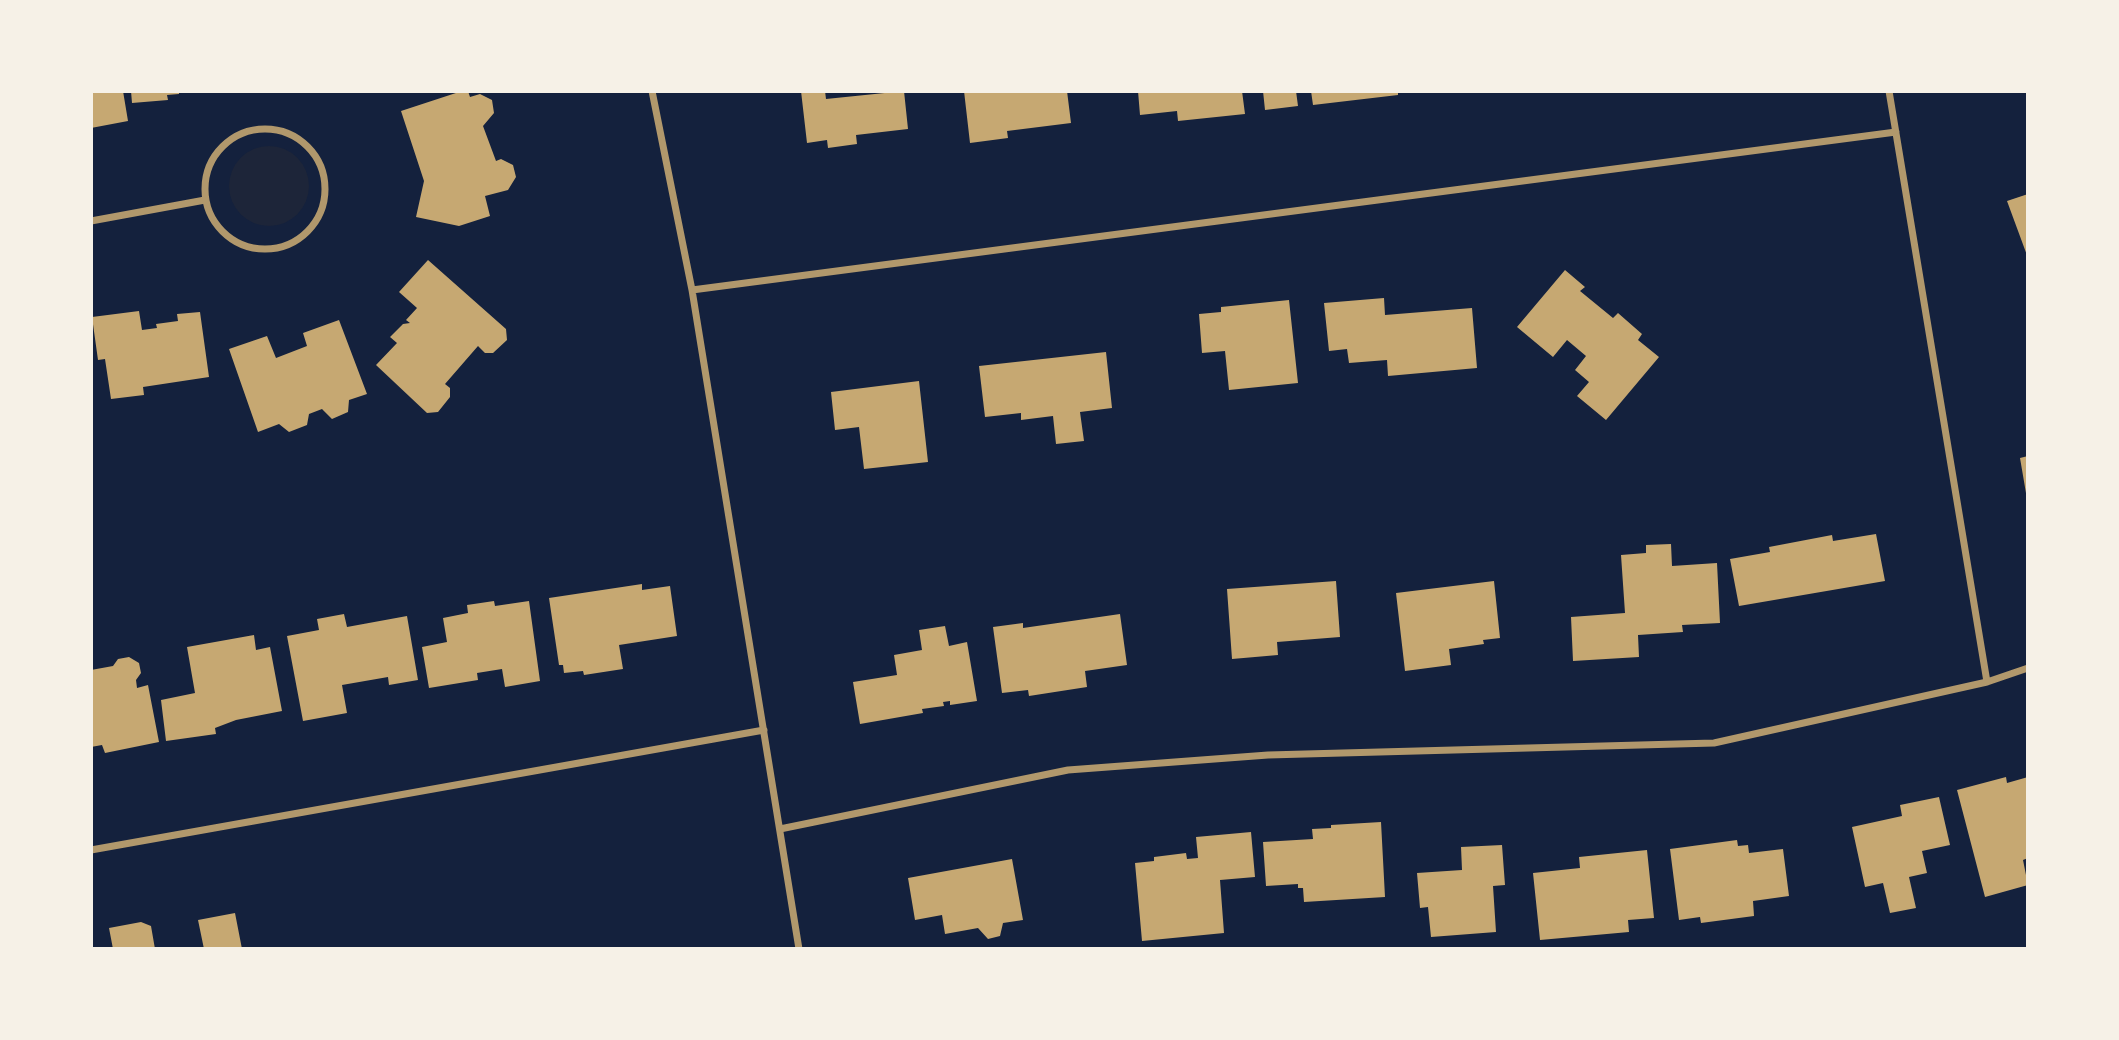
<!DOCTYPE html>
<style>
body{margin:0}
#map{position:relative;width:2119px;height:1040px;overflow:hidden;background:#14213d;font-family:Georgia,serif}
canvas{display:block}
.frame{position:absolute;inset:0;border:93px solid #f6f1e7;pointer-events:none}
</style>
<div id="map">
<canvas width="2119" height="1040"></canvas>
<div class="frame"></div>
</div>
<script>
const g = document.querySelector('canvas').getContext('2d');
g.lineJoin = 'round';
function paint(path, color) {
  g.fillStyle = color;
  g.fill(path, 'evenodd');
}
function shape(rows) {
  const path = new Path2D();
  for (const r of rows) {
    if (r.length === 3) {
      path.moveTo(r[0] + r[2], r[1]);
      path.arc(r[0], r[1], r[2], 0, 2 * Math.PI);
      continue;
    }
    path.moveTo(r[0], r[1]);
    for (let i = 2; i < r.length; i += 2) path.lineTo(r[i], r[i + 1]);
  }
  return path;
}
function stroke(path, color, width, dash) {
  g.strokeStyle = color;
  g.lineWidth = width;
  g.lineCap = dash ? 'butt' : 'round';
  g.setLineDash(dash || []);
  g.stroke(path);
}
paint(shape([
 [269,186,40]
]), '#1d2539');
paint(shape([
 [91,91,123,91,128,121,91,128],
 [131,91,179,91,179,94,167,95,168,100,132,103],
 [462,91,468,91,470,97,480,94,492,100,494,113,483,126,496,161,501,159,513,165,516,177,508,190,485,196,490,216,459,226,416,217,424,181,401,111],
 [801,91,825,91,826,99,904,91,908,129,856,135,857,144,828,148,827,140,807,143],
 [964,91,1067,91,1071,123,1007,131,1008,138,970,143],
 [1138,91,1242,91,1245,114,1178,121,1177,111,1140,115],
 [1263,91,1296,91,1298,106,1265,110],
 [1311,91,1398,91,1398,95,1313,105],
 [2028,194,2028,258,2007,201],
 [428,260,506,329,507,340,493,353,485,353,478,346,445,384,450,388,450,397,438,412,427,413,376,365,397,343,390,337,403,324,410,323,406,320,417,308,399,292],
 [1565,270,1585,287,1580,291,1613,318,1618,313,1642,334,1638,340,1659,357,1606,420,1577,396,1589,382,1575,370,1586,356,1567,340,1553,357,1517,327],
 [1384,298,1385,315,1472,308,1477,368,1388,376,1387,360,1349,363,1347,349,1329,351,1324,303],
 [1289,300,1298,383,1229,390,1225,351,1202,353,1199,314,1221,312,1221,307],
 [139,311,142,330,157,328,156,324,178,321,177,314,200,312,209,377,143,387,144,395,111,399,105,359,98,360,92,317],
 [339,320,367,394,349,400,348,412,332,419,322,409,309,414,307,425,289,432,279,424,258,432,229,349,267,336,276,358,307,346,303,333],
 [1106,352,1112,408,1080,412,1084,441,1056,444,1053,416,1021,420,1021,413,985,417,979,366],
 [919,381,928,462,864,469,859,427,835,430,831,392],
 [2028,456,2028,499,2027,499,2020,458],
 [1876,534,1885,581,1739,606,1730,559,1770,552,1769,547,1832,535,1833,541],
 [1671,544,1672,566,1717,563,1720,623,1682,625,1683,632,1638,635,1639,657,1573,661,1571,617,1625,613,1621,555,1646,553,1646,545],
 [1336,581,1340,637,1277,642,1278,655,1232,659,1227,589],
 [1494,581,1500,638,1483,640,1484,644,1449,649,1451,665,1405,671,1396,593],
 [642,584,642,590,670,586,677,636,619,645,623,669,584,675,583,671,564,673,563,665,559,665,549,598],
 [494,601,495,606,529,601,540,681,505,687,502,669,477,673,478,680,429,688,422,647,447,642,443,618,468,613,467,605],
 [344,614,347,627,407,616,418,680,389,685,388,677,342,685,347,713,303,721,287,636,319,630,317,619],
 [1120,614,1127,665,1085,671,1087,687,1029,696,1028,690,1002,693,993,627,1023,623,1023,628],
 [945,626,949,646,967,642,977,701,950,705,950,701,943,702,944,706,922,709,923,713,860,724,853,682,897,675,894,655,922,650,919,630],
 [254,635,256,650,270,647,282,711,236,720,215,728,216,734,166,741,161,700,195,693,187,647],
 [129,657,139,663,141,673,136,680,137,688,148,685,159,742,105,753,102,745,91,747,91,670,113,666,118,659],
 [2006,777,2007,783,2028,777,2028,858,2023,860,2028,885,1985,897,1957,790],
 [1939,797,1950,845,1922,851,1927,873,1909,877,1916,908,1890,913,1883,883,1865,887,1852,827,1902,816,1900,805],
 [1381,822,1385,897,1304,902,1303,888,1298,888,1298,884,1266,886,1263,842,1313,839,1312,829,1331,828,1331,825],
 [1251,832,1255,877,1220,880,1224,933,1142,941,1135,863,1154,861,1154,857,1186,853,1187,859,1198,858,1196,837],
 [1737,840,1738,846,1748,845,1749,853,1783,849,1789,896,1753,901,1754,916,1701,923,1700,917,1679,920,1670,849],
 [1502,845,1505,885,1493,886,1496,932,1431,937,1428,907,1420,908,1417,873,1462,870,1461,847],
 [1647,850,1654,918,1628,920,1629,932,1540,940,1533,873,1580,868,1579,857],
 [1012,859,1023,920,1003,923,1000,936,988,939,978,928,945,934,942,915,915,920,908,878],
 [235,913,242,949,204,949,198,920],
 [141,922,151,926,155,949,113,949,109,928]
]), '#c6a872');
stroke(shape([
 [652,91,692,290,799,949],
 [1889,91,1987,682],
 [265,189,60],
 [91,221,205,200],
 [692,290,1896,132],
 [780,829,1068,770,1268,755,1714,743,1987,682,2028,668],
 [91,850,764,730]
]), '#b1986c', 7);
</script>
